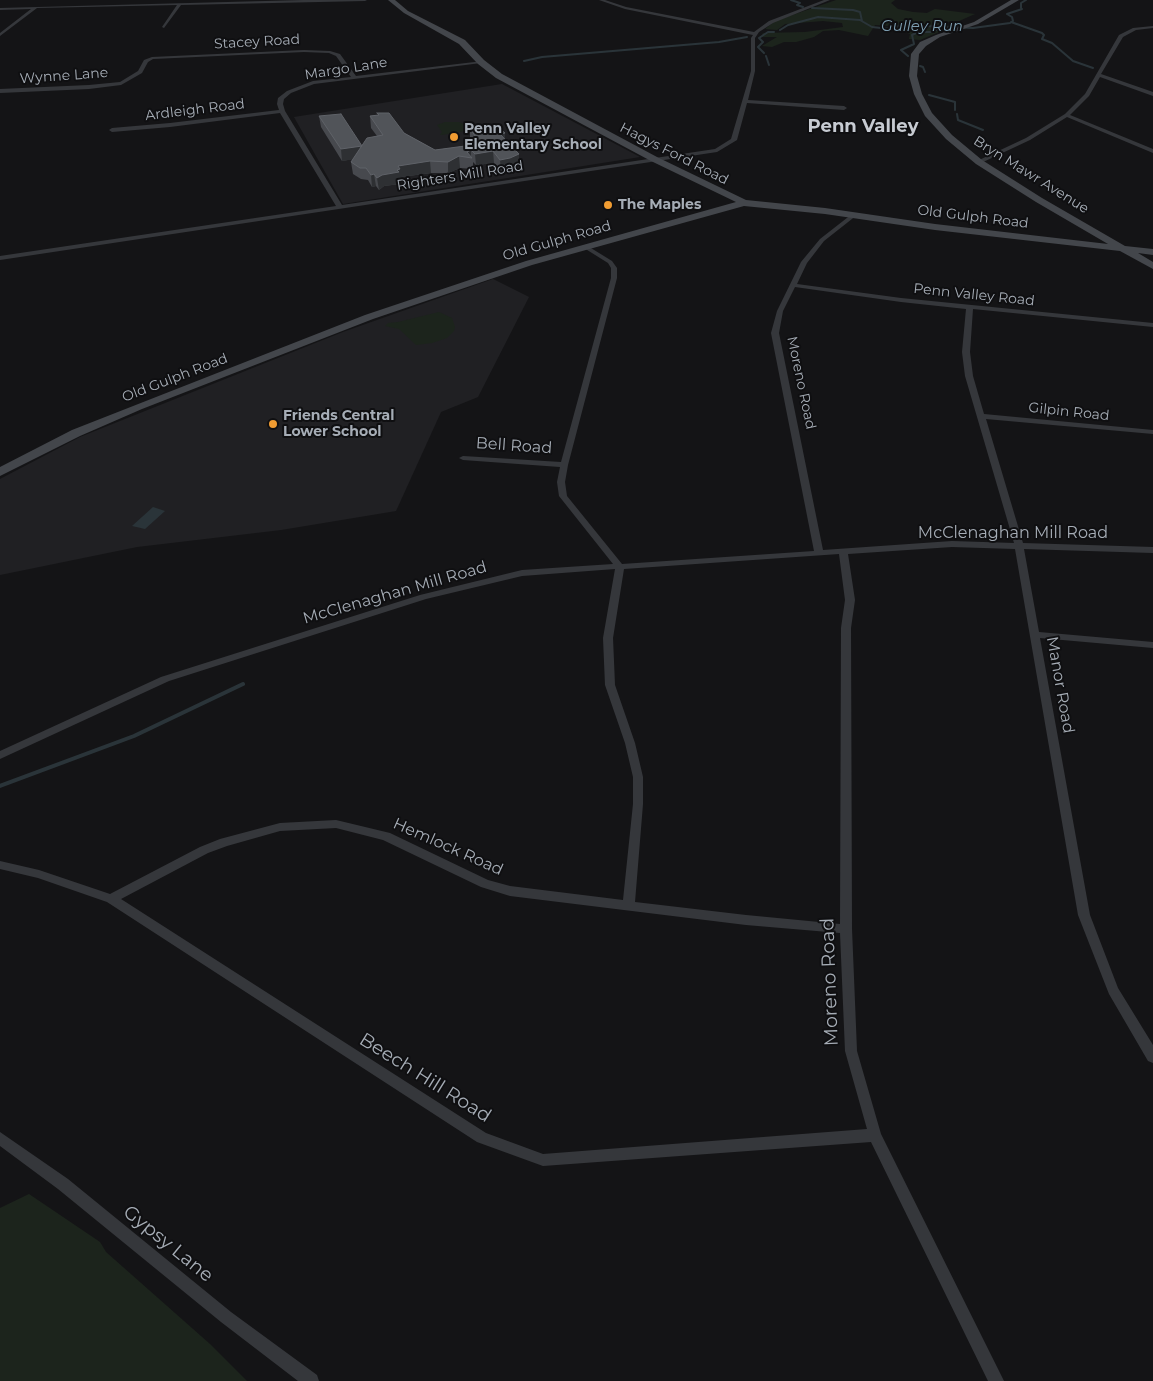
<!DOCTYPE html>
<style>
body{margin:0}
canvas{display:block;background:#141416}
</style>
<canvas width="1153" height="1381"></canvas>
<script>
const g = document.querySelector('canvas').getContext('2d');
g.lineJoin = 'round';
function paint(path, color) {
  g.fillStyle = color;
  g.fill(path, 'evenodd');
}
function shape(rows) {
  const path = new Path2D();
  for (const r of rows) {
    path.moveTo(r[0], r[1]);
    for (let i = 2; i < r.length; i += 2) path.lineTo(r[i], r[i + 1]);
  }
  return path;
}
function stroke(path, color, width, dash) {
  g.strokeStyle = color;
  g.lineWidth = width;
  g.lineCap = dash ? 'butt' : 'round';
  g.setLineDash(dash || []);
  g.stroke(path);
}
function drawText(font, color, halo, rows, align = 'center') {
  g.font = font + ' Montserrat,sans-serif';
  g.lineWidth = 4;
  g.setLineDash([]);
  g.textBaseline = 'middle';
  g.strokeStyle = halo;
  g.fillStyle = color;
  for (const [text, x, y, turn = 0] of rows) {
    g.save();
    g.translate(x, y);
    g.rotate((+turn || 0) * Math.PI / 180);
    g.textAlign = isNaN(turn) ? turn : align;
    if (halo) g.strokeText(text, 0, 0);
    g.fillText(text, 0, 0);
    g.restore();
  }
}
paint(shape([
 [502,84,640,157,343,204,294,117],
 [493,279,529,297,478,397,441,412,396,511,281,530,137,547,0,575,0,479,80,437,343,332]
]), '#202023');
paint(shape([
 [836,0,895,0,891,3,898,9,913,12,927,13,935,9,975,14,959,21,944,22,951,27,920,40,909,39,910,34,890,26,875,25,868,36,839,30,823,31,814,37,796,42,784,42,772,47,762,46,777,37,761,37,763,33,805,32,843,27,842,23,823,21,785,24,777,30,765,29,775,21],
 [445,122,459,122,471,127,470,130,442,135,440,135,442,132,437,125],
 [439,312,452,318,455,327,454,331,447,338,432,343,416,345,399,329,385,326,388,323,398,322],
 [29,1194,100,1242,106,1252,210,1344,247,1381,0,1381,0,1208]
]), '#1c241c');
paint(shape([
 [153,507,165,511,145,529,132,526]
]), '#2a3439');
stroke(shape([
 [791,0,800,3,797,5,803,7],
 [812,8,853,10,860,12,862,21],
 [1021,8,1021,3,1026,0],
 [1011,22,1042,33,1044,35,1042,39,1052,43,1073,61,1093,68],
 [780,30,788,25,818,17,860,20,872,27,890,29,901,25,973,28,1010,23,1013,21,1012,17,1007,14,1022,9],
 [764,53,758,47,763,42,759,38,768,32,774,32],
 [766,56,769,65],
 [908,56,901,50,914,44,912,35,918,32,930,32,942,28],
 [524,61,542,57,719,42,747,37],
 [920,66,923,67,925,72],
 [929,95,955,102,955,110],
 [957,114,958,120,983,130]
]), '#2a3439', 2);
stroke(shape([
 [0,786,134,736,243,684]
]), '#2a3439', 4);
paint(shape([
 [303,0,367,0,365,1,181,5,164,28,162,27,177,5,37,8,0,36,0,33,31,9,0,10,0,8,303,0],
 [599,0,605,0,626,7,754,32,769,21,824,0,830,0,773,23,759,32,755,38,755,71,748,100,844,106,847,108,844,110,747,103,737,140,717,152,0,260,0,256,336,206,280,113,170,127,112,132,109,130,112,128,170,123,279,110,277,104,278,98,287,91,313,81,351,77,336,56,329,53,304,52,153,59,148,62,142,73,121,85,89,89,0,93,0,89,89,85,120,82,138,71,144,60,152,57,304,50,330,51,340,54,356,76,483,61,481,63,314,84,291,93,284,99,283,104,285,111,342,205,715,149,731,139,751,71,751,38,753,35,625,9,599,0],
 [1153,26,1153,28,1136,30,1123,37,1101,74,1153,92,1153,96,1100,77,1089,96,1070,115,1153,149,1153,153,1067,117,1030,140,981,163,977,163,977,161,1026,138,1065,114,1085,94,1119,35,1133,28,1153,26],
 [852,214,857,215,824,241,807,263,797,284,901,298,1153,323,1153,327,973,309,970,352,973,376,984,414,1153,430,1153,434,986,419,1023,543,1153,547,1153,553,1024,549,1039,632,1153,642,1153,648,1040,638,1090,915,1118,988,1153,1045,1153,1063,1148,1061,1109,994,1078,915,1015,549,952,547,848,554,855,600,851,628,852,929,857,1051,881,1134,1004,1381,988,1381,871,1142,543,1166,477,1142,107,902,38,878,0,869,0,861,39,870,110,894,200,847,220,839,280,823,336,820,390,833,488,880,510,886,623,900,633,804,633,777,625,743,605,685,603,638,615,569,522,576,426,599,169,681,0,759,0,751,161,677,420,595,522,570,613,564,559,496,557,482,560,467,463,460,459,458,463,456,561,462,611,278,611,268,608,263,584,248,584,246,586,245,612,261,617,268,617,278,568,465,565,482,567,496,622,564,814,551,771,333,777,311,801,262,820,239,852,214],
 [795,287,901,302,966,309,962,352,965,376,1014,543,952,541,823,550,779,333,783,311,795,287],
 [839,554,845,600,841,628,840,924,746,915,635,902,643,804,643,777,635,743,615,685,613,638,624,569,839,554],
 [336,828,383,840,481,887,510,896,746,925,840,933,845,1051,867,1129,543,1154,486,1133,121,899,208,853,227,846,280,831,336,828],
 [0,1132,68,1179,231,1312,317,1375,319,1381,298,1381,221,1322,58,1189,0,1146,0,1132]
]), '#35373b');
paint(shape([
 [388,0,395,0,408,11,465,40,484,60,502,74,657,157,746,200,825,208,935,224,1108,244,1036,202,976,164,946,139,925,116,914,94,909,76,911,54,920,42,936,35,974,22,1011,0,1019,0,978,24,940,37,926,46,919,54,917,76,922,94,932,113,952,135,982,160,1042,198,1125,246,1153,249,1153,255,1138,253,1153,262,1153,269,1120,251,935,230,825,214,744,206,532,265,373,319,142,409,80,436,0,476,0,467,72,430,365,315,526,261,736,202,651,161,496,78,478,64,459,44,404,13,388,0]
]), '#43464b');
paint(shape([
 [377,113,404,133,435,150,474,145,470,139,470,128,505,133,505,139,519,154,519,165,510,170,501,171,494,163,476,165,473,162,473,169,460,168,448,173,431,173,401,177,402,181,400,182,400,184,384,186,379,190,376,186,372,187,368,180,361,179,353,174,351,162,353,159,342,161,321,127,319,116,362,146,377,136,371,128,370,116,378,115]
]), '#47494e');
paint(shape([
 [505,133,505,144,500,134],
 [362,146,363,158,342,161,341,149],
 [471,150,471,158,467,152],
 [493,151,494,163,476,165,475,154],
 [519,154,519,165,510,170,501,171,500,160],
 [459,156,460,168,448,173,448,162],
 [430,161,431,173,401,177,402,181,400,182,400,184,384,186,379,190,377,178,398,166],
 [374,174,376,186,372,187,371,175]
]), '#2e3033');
const building = shape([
 [377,113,389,113,404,133,435,150,480,144,470,128,495,124,505,133,500,134,519,154,510,158,500,160,493,151,475,154,471,150,467,152,472,158,459,156,448,162,430,161,398,166,400,169,397,170,399,172,382,175,377,178,374,174,371,175,366,168,360,168,351,162,367,138,383,135,370,116,379,115,377,113],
 [341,114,362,146,341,149,319,116,341,114]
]);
paint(building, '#515459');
stroke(building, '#5f6268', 1);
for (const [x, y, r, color] of [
 [454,137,5,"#f09c32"],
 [608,205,5,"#f09c32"],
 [273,424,5,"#f09c32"]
]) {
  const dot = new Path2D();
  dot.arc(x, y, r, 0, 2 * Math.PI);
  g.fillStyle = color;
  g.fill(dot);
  stroke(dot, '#0f0f11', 2);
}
drawText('14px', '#a6adb6', '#0f0f11', [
 ["Stacey Road",257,42,-3],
 ["Margo Lane",346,69,-9],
 ["Wynne Lane",64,76,-4],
 ["Ardleigh Road",195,110,-7],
 ["Hagys Ford Road",674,154,27],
 ["Bryn Mawr Avenue",1031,175,32],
 ["Righters Mill Road",460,176,-9],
 ["Old Gulph Road",973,217,7],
 ["Old Gulph Road",557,241,-16],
 ["Penn Valley Road",974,295,6],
 ["Old Gulph Road",175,378,-21],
 ["Moreno Road",801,383,78],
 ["Gilpin Road",1069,412,6]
]);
drawText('bold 14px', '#a6adb6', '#0f0f11', [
 ["Penn Valley",464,129],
 ["Elementary School",464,145],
 ["The Maples",618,205],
 ["Friends Central",283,416],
 ["Lower School",283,432]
], 'left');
drawText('italic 15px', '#7d9eb1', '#0f0f11', [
 ["Gulley Run",922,27]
]);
drawText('16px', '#a6adb6', '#0f0f11', [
 ["Bell Road",514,446,4],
 ["McClenaghan Mill Road",1013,533],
 ["McClenaghan Mill Road",395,593,-16],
 ["Manor Road",1060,685,80],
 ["Hemlock Road",448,847,24]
]);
drawText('bold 18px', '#c7cbd2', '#0f0f11', [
 ["Penn Valley",863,127]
]);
drawText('19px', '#a6adb6', '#0f0f11', [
 ["Moreno Road",830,982,-92],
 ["Beech Hill Road",425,1078,32],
 ["Gypsy Lane",168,1244,39]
]);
</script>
